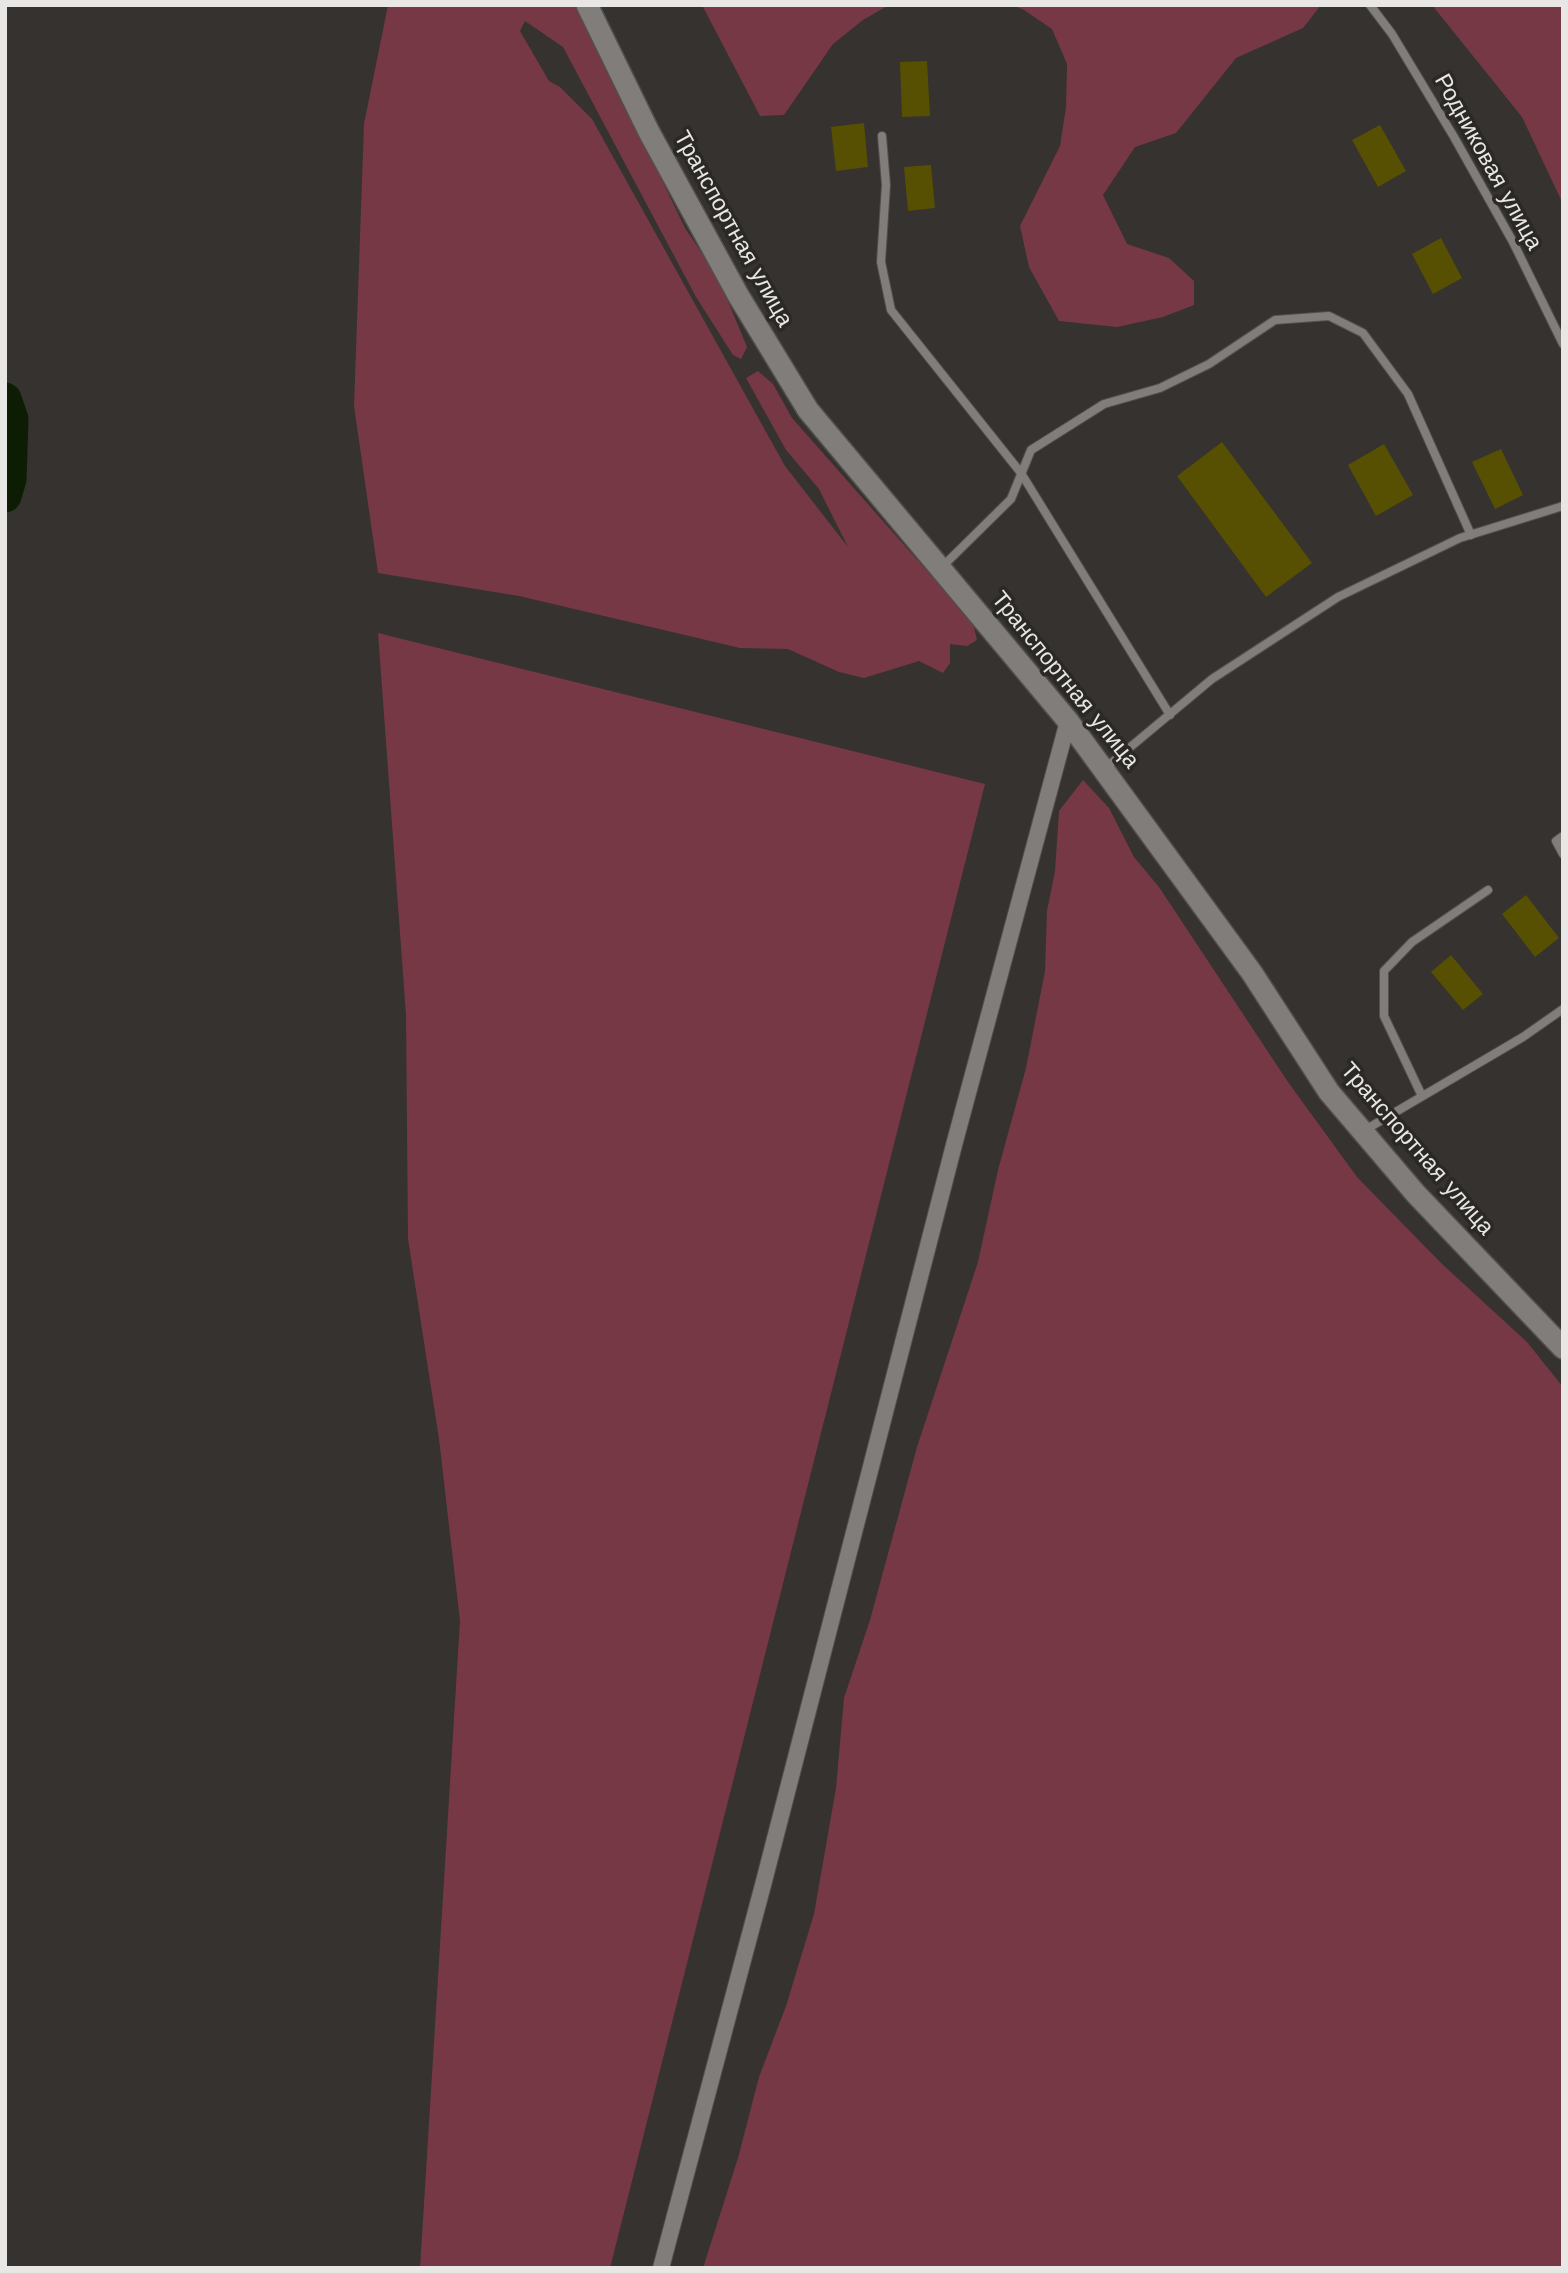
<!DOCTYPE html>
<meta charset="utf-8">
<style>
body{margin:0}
#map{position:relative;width:1568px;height:2273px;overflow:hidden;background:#35322f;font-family:"Work Sans",sans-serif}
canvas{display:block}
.frame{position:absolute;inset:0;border:7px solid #e9e7e5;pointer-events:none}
</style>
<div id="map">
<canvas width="1568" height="2273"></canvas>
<div class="frame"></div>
</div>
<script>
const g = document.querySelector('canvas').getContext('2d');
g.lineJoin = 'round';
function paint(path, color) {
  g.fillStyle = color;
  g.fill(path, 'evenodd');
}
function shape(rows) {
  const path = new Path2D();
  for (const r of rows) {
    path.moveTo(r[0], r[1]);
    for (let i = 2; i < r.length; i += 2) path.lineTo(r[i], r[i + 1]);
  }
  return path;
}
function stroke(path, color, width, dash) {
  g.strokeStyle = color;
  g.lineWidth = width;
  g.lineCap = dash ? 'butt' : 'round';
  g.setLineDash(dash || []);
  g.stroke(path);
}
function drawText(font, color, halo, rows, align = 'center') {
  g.font = font + ' "Work Sans",sans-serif';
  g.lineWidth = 7;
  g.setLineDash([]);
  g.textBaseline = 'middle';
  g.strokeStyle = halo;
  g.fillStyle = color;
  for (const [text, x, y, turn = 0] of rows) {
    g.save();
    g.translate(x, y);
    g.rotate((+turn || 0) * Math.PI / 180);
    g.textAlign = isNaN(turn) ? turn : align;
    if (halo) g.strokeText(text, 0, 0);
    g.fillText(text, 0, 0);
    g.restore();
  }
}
paint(shape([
 [388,5,577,5,685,228,718,277,747,347,741,359,733,355,696,297,563,47,525,21,520,31,549,81,560,87,592,119,785,466,848,547,819,489,786,450,746,378,758,371,773,384,792,418,973,623,977,640,967,646,950,644,950,663,943,673,919,661,864,678,839,672,788,649,740,648,519,596,378,573,354,406,364,124],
 [702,5,889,5,863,20,833,44,784,115,760,116],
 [1012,5,1321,5,1303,28,1236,58,1176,133,1135,147,1103,195,1127,244,1169,258,1194,281,1194,305,1163,317,1117,327,1059,321,1029,267,1020,226,1060,146,1066,107,1067,64,1052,29,1024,10],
 [1432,5,1563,5,1563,204,1522,117],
 [378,633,985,784,610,2268,420,2268,460,1621,439,1439,408,1239,406,1015],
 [1083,780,1109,808,1134,857,1159,887,1288,1082,1357,1177,1441,1263,1527,1342,1563,1387,1563,2268,703,2268,738,2158,759,2077,786,2006,814,1914,836,1788,844,1698,870,1620,917,1447,978,1262,998,1170,1026,1068,1045,971,1047,911,1055,871,1059,811]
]), '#763845');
stroke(shape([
 [5,399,12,419,10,479,5,496]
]), '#0c1d03', 33);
paint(shape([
 [927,61,930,116,902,117,900,62],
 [864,123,868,167,836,171,831,127],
 [1380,125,1406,171,1378,187,1352,140],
 [931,165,935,208,908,211,904,167],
 [1441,238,1462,278,1433,294,1412,254],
 [1222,442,1312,563,1266,597,1177,476],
 [1384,444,1413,495,1376,516,1348,465],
 [1501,449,1523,495,1495,509,1472,462],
 [1526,895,1559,938,1535,957,1502,914],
 [1451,955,1483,994,1463,1010,1431,972]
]), '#575002');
const service = shape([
 [1370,5,1392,34,1454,137,1513,242,1563,344],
 [882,136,886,185,881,262,891,310,1021,473,1170,715],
 [943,566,1011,499,1031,450,1104,404,1160,388,1209,364,1275,320,1329,316,1363,333,1408,394,1471,535],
 [1104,769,1212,679,1338,597,1460,538,1563,506],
 [1563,836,1556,841,1563,854],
 [1421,1094,1384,1016,1384,971,1412,942,1488,890],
 [1365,1130,1523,1037,1563,1009]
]);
const minor = shape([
 [661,2268,763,1885,954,1145,1068,721]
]);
const secondary = shape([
 [587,5,649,132,738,295,808,410,1068,721,1252,973,1329,1092,1416,1194,1563,1348]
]);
stroke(service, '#524f4d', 10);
stroke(minor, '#524f4d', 18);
stroke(secondary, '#524f4d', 24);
stroke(service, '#817d7a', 8);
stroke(minor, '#817d7a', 16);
stroke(secondary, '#817d7a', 21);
drawText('23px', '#e9e7e5', '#2b2925', [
 ["Родниковая улица",1488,162,61],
 ["Транспортная улица",733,229,61],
 ["Транспортная улица",1065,680,51],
 ["Транспортная улица",1417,1149,49]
]);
</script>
